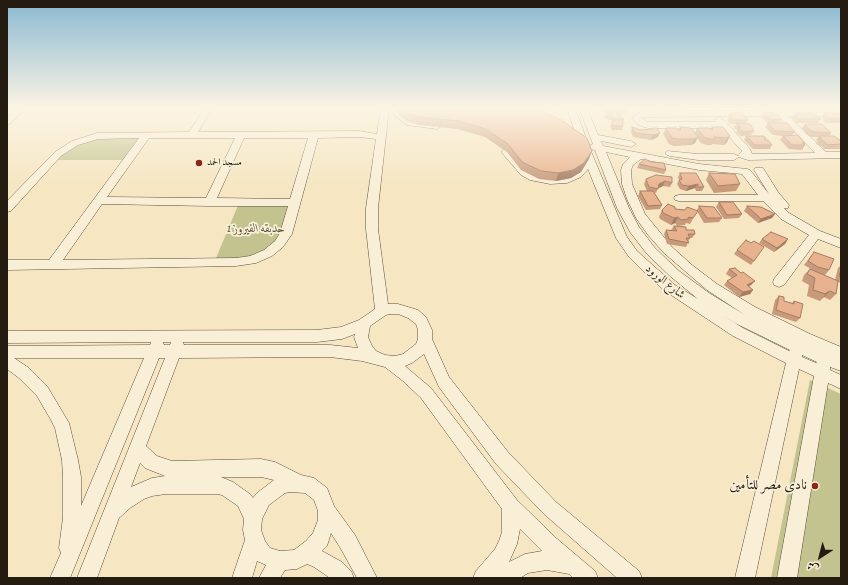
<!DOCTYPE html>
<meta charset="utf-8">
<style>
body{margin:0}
#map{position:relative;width:848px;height:585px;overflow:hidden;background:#f6e6c1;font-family:Alegreya,Amiri,serif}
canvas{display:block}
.frame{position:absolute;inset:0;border:8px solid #241c11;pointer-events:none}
.north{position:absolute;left:800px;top:537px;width:40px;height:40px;-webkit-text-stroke:3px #f9efd7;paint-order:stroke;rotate:216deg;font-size:11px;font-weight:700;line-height:16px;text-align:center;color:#241c11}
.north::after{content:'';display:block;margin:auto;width:14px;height:18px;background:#241c11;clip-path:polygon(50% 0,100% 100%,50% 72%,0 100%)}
</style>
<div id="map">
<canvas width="848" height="585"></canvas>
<div class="frame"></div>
<div class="north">ش</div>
</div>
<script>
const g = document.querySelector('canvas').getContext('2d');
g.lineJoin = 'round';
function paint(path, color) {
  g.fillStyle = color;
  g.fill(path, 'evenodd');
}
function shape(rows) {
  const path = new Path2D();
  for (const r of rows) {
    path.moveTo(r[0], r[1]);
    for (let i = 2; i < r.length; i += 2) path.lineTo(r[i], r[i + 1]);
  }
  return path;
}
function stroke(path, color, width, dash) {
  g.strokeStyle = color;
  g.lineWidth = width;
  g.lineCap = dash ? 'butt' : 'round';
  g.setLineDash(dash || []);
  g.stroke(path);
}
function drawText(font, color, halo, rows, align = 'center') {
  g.font = font + ' Alegreya,Amiri,serif';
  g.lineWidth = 3.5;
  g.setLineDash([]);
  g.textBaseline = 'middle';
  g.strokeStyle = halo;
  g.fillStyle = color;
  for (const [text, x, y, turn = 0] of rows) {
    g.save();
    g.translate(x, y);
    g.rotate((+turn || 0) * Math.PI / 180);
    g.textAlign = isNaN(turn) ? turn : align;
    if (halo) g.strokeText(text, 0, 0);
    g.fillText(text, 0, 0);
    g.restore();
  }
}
paint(shape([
 [146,135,128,160,52,160,86,139],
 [239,203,294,203,286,234,268,253,214,263],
 [810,380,841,394,841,578,771,578]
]), '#c2c38e');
const minor = shape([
 [7,108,13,108,7,112,7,108],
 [17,108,26,108,10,124,7,125,7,117,17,108],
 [205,108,213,108,198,132,359,131,377,134,381,108,389,108,378,208,378,229,388,304,398,304,418,310,426,317,432,330,432,339,449,377,508,452,556,502,639,571,642,578,617,578,544,514,496,464,439,387,424,354,412,363,405,366,431,388,517,500,556,538,595,571,598,578,573,578,569,574,547,570,528,573,520,578,473,578,476,571,495,549,499,541,502,532,502,509,421,398,403,381,385,367,362,361,330,357,179,358,146,446,157,456,172,461,261,459,275,462,301,475,314,478,327,488,334,506,355,535,377,578,357,578,341,549,331,533,327,546,322,551,342,562,351,571,354,578,330,578,314,567,307,564,297,569,285,570,280,578,259,578,266,565,257,561,252,578,232,578,245,540,243,530,244,519,238,506,222,495,217,494,166,494,152,496,144,499,130,508,119,518,97,578,77,578,165,358,159,358,70,578,50,578,61,553,59,548,63,518,63,477,62,460,55,428,51,420,37,396,19,378,7,369,7,346,150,345,151,342,7,343,7,331,317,330,341,327,359,320,375,309,366,229,366,208,376,139,359,137,318,138,292,234,283,247,272,256,256,263,236,266,7,270,7,260,49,260,139,138,98,139,78,145,61,156,11,211,7,212,7,201,55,152,72,141,97,133,189,132,205,108],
 [149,138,235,138,206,198,107,197,149,138],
 [244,138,308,138,290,199,217,198,244,138],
 [102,204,210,206,288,206,280,233,275,241,264,250,250,256,236,258,63,260,102,204],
 [390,314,398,314,408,318,416,324,418,330,418,339,416,344,403,354,395,356,385,355,376,351,372,346,368,337,370,326,386,315,390,314],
 [355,334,354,337,358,348,330,345,184,345,183,342,317,342,342,339,355,334],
 [163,342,171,342,170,345,164,345,163,342],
 [14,358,144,358,81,506,81,477,78,460,69,423,47,386,29,368,14,358],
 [140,463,145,468,165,476,152,478,131,487,140,463],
 [221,477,261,477,274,480,257,493,253,498,250,494,233,482,221,477],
 [290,492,305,493,314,500,318,511,318,520,313,533,306,541,294,550,280,551,270,548,265,541,261,530,262,519,269,505,285,493,290,492],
 [520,529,542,551,525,554,509,562,517,544,520,529],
 [395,108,403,108,403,113,413,121,437,123,442,126,437,129,407,125,395,116,394,114,395,108],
 [567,108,575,108,589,146,593,144,579,108,587,108,598,135,631,141,636,144,631,147,601,141,603,146,699,164,747,169,750,170,769,194,754,170,755,168,763,168,778,192,789,205,788,208,784,208,789,213,820,231,841,239,841,248,818,239,784,285,779,287,774,285,773,282,774,279,809,235,781,219,763,201,679,201,675,200,674,198,675,196,679,195,758,195,742,174,699,170,641,159,633,165,631,170,632,184,645,214,672,247,692,265,717,284,755,307,810,334,841,347,841,371,830,367,830,370,841,375,841,389,828,383,797,578,777,578,814,376,799,369,755,578,735,578,786,363,733,336,665,291,646,274,629,257,616,238,588,169,581,177,567,183,550,184,530,180,521,175,503,154,501,152,503,150,509,150,529,171,537,175,562,178,573,173,577,170,584,159,567,108],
 [590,149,595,150,617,208,630,232,647,254,671,277,698,299,675,285,637,251,627,237,590,149],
 [606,152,630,157,623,164,621,170,622,184,627,199,636,218,648,235,664,253,707,290,745,315,794,339,745,315,709,293,679,271,655,248,639,227,629,208,606,152],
 [720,314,735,323,790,350,789,351,743,328,720,314],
 [802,355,817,362,816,363,802,357,802,355],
 [841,110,841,116,788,116,826,152,841,152,841,158,748,160,739,157,734,160,698,160,670,156,667,155,665,153,667,151,698,154,734,154,738,156,742,151,721,128,648,128,638,125,632,118,642,111,841,110],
 [778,116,815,153,752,154,750,149,727,123,719,117,714,120,716,122,648,122,641,118,644,117,778,116]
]);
stroke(minor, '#584e3d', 1);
paint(minor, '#f9efd7');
paint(shape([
 [398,108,537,108,589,159,581,172,571,178,556,181,539,179,521,170,507,152,485,137,458,129,419,125,407,121,398,114],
 [600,108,628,108,625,114,618,115,624,119,623,122,623,126,622,130,612,130,610,127,612,122,611,120,606,119,605,117,606,113,601,111],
 [634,108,645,108,645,109,637,109],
 [647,108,658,108,657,109,648,109],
 [666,108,687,108,667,109],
 [763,112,782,119,780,123,795,132,792,135,805,143,804,145,805,145,802,150,789,149,780,140,783,136,773,135,765,127,768,123,761,117],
 [731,113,748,120,746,124,754,131,751,135,741,136,736,132,737,130,734,128,736,124,730,124,727,120],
 [797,113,821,119,818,123,796,123,792,119,794,115,796,115],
 [824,113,841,113,841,123,826,123,821,117],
 [805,124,831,133,829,136,841,141,841,149,824,149,822,146,816,144,818,142,816,140,818,137,811,137,806,134,802,128],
 [632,127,640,130,652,129,652,128,658,137,651,140,633,137,631,132],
 [680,127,695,133,697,128,712,129,712,127,730,136,727,142,724,145,712,144,712,145,707,145,701,143,697,138,695,143,691,145,674,146,669,144,663,134,666,128,679,130],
 [746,136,766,138,765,140,772,145,770,149,753,149,744,140],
 [651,162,666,170,664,174,637,168,639,164],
 [680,173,704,187,702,191,696,191,695,188,686,191,680,189,677,184,679,180,678,177],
 [709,173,740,184,736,191,714,193,706,180],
 [656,175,672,183,670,187,663,186,658,188,656,193,654,192,662,205,660,209,646,210,638,196,640,191,647,191,644,184,646,179],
 [719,202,742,214,739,218,724,219,716,207],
 [699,206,722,218,719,222,704,223,697,211,690,224,686,223,685,225,677,226,675,223,671,225,660,219,659,217,662,210,675,209,697,211,697,210],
 [747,206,772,218,758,223,744,211],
 [674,226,686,230,695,234,692,238,690,238,686,247,667,244,664,234,666,230,672,231,671,230],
 [762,239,788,239,785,244,774,252,759,243],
 [737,250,754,261,751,265,734,254],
 [814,252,829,270,825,275,817,272,835,280,838,268,841,265,841,283,838,282,836,294,830,300,824,297,820,301,807,296,809,285,802,281,804,275,810,269,813,270,804,265],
 [729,269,741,273,755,281,751,285,749,286,753,290,750,294,739,297,724,285,727,281,732,278,726,274],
 [779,296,784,301,792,303,794,301,800,318,796,322,772,314,775,300]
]), '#c8997a');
paint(shape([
 [660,133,658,137,651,140,653,135],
 [730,136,727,142,724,145,727,138],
 [698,137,695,143,691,145,694,139],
 [592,151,589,159,581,172,571,178,556,181,558,173],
 [665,181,663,186,657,189,659,184],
 [698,184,695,188,686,191,689,186],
 [775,214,772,218,758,223,761,219],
 [678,217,675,223,671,225,674,218],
 [788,239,785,244,774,252,777,248],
 [755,281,751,285,743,289,747,285],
 [753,290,750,294,739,297,743,292],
 [830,291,824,297,822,298,826,294,826,293]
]), '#a37d63');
const building = shape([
 [400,108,537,108,561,120,587,138,592,151,584,163,573,170,558,173,541,171,522,162,508,144,486,129,459,121,419,117,407,113,400,108],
 [609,108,627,108,612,109,609,108],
 [741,112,748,120,733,120,729,115,733,115,731,113,741,112],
 [763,112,775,113,782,119,771,120,763,112],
 [607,113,616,113,624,119,614,119,612,116,607,115,607,113],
 [797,113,813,113,821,119,799,119,794,115,799,115,797,113],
 [824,113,841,113,841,119,829,118,824,113],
 [615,120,623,120,623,126,613,126,612,123,615,120],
 [736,123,750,124,754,131,743,132,738,128,741,127,736,123],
 [768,123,787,123,795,132,775,131,768,123],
 [805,124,822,124,831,133,814,132,809,130,805,124],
 [632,127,640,130,653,129,652,128,657,128,660,133,653,135,635,133,632,127],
 [680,127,691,128,698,137,694,139,677,139,672,138,666,128,677,128,678,130,681,130,680,127],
 [712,127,723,127,730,136,727,138,714,137,715,139,710,139,704,137,697,128,709,128,713,130,712,127],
 [798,135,805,143,802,143,805,145,792,145,783,136,798,135],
 [746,136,764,136,766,138,764,139,765,140,768,140,772,145,755,145,746,136],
 [819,136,834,136,841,141,841,144,827,145,825,142,819,139,822,139,819,136],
 [645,159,651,162,664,163,666,170,639,164,645,159],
 [680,173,696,173,704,187,698,187,698,184,689,186,682,185,679,180,682,179,680,173],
 [709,173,735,174,740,184,718,186,709,173],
 [656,175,672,177,672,183,665,181,659,184,658,189,649,187,646,179,656,175],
 [640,191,653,191,662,205,648,206,640,191],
 [719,202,733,202,742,214,727,215,719,202],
 [668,204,675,207,675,209,685,210,687,207,698,211,693,218,689,217,688,219,681,220,678,217,674,218,663,213,662,210,668,204],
 [699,206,714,207,722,218,707,218,699,206],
 [747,206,761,207,775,214,761,219,747,206],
 [674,226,686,227,686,230,694,230,695,234,688,234,690,238,686,238,689,243,669,239,666,230,677,231,674,226],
 [771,232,788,239,777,248,762,239,771,232],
 [746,240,751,243,754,241,764,247,754,261,737,250,746,240],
 [814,252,834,259,829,270,818,267,808,261,814,252],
 [735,268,741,273,743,272,755,281,747,285,753,290,743,292,727,281,737,275,729,269,735,268],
 [810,269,838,281,836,294,830,291,826,293,826,294,813,290,815,278,807,274,810,269],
 [841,270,841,277,839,276,841,270],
 [779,296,784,297,784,301,794,304,794,301,803,304,800,318,776,310,779,296]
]);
paint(building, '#e9b28e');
stroke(building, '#a37d63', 1);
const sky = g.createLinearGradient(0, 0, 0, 190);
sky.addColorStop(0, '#8ab9d2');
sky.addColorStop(0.57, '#fbf4e3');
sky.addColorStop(1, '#fbf4e300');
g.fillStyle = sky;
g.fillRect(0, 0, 848, 190);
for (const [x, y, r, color] of [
 [199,163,4,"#8f2418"],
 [815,486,4,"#8f2418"]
]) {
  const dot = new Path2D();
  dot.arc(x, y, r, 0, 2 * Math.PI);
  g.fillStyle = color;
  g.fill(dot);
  stroke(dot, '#f9efd7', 1.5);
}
drawText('10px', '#241c11', '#f9efd7', [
 ["مسجد الحمد",207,163]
], 'left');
drawText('italic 12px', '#534e36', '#f9efd7', [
 ["حدبقه الفيروز 1",256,229]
]);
drawText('12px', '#241c11', '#f9efd7', [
 ["شارع الورود",665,282,39]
]);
drawText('14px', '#241c11', '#f9efd7', [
 ["نادى مصر للتأمين",807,486]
], 'right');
</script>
